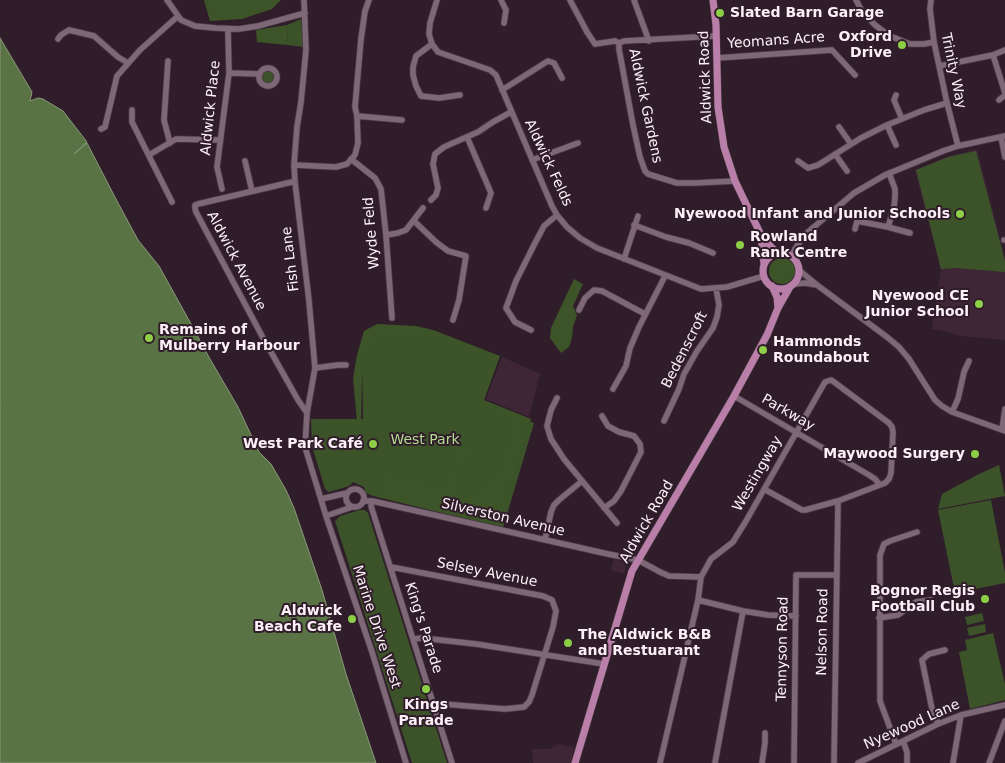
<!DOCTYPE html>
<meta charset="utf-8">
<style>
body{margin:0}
canvas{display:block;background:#301d2a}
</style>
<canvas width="1005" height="763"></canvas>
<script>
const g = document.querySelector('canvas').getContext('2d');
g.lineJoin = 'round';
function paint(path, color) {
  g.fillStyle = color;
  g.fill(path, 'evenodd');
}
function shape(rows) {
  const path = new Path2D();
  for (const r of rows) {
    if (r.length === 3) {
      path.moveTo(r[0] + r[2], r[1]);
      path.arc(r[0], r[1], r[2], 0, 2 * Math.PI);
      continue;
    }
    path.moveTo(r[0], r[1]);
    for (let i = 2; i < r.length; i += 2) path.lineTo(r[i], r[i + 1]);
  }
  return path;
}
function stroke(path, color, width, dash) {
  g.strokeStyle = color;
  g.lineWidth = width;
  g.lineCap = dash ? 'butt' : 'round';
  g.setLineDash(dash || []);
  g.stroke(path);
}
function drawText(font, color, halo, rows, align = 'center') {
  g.font = font + ' "DejaVu Sans",sans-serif';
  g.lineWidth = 4;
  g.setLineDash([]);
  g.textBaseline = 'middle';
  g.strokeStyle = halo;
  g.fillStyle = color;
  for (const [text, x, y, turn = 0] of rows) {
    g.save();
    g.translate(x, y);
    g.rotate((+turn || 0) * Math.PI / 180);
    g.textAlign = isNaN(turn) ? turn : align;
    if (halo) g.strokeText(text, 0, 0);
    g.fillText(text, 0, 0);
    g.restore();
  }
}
paint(shape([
 [977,149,1005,259,1005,340,960,336,948,332,932,329,941,270,915,170,947,157],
 [502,357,540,374,529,417,486,399],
 [614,559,626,563,626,566,624,574,611,570],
 [559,744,574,747,571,763,533,763,532,749,550,749]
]), '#3e2637');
paint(shape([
 [301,19,304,47,288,45,287,25],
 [268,76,7],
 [976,151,1005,261,1005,272,956,268,941,269,916,170,948,157],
 [433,332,496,357,480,401,534,423,503,528,373,496,366,493,364,487,353,482,349,486,329,492,325,489,312,446,311,419,363,419,362,343],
 [999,465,1005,496,938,509,942,494,979,474],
 [991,500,1005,573,1005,583,955,593,938,510],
 [360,510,365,510,368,513,447,763,412,763,335,521,340,516],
 [982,613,984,621,967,625,965,617],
 [985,624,986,632,969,636,967,628],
 [993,633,1005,684,1005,700,970,709,959,652,967,650,965,640]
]), '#3c5229');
paint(shape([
 [204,0,281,0,272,9,242,19,210,21],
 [287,25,288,45,257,42,256,30],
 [782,271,13],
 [574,279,583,284,573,306,577,315,573,327,572,338,569,347,561,353,550,338,551,328],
 [377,324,416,326,433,330,500,356,484,400,531,419,499,525,376,496,384,469,444,485,456,446,469,445,481,450,477,464,465,462,456,489,468,492,495,475,512,422,472,405,489,359,432,338,401,340,372,345,366,359,362,379,361,423,355,429,331,427,331,420,357,420,353,379,357,355,364,331]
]), '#3d5428');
const water = shape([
 [0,38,32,92,30,101,38,98,43,99,63,111,87,142,74,154,87,143,117,201,138,240,159,266,190,322,210,359,238,407,259,452,271,464,286,490,294,508,322,590,346,674,376,763,0,763,0,38]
]);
paint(water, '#5a7345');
stroke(water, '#8b987b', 1);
const minor = shape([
 [167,0,181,20,195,26,215,28,239,29,258,26,305,13],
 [304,0,306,50,301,102,297,127,294,165,295,182,309,301,315,368,307,413,305,447,326,516,372,652,406,763],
 [437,0,430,23,429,34,432,44,438,52,490,70,496,75,552,206,557,215,567,227,580,238,597,248,701,289,727,287,764,276],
 [501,0,506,10,504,23],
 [570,0,587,32,595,44,615,41,619,43,624,41,716,36],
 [634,0,649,41],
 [856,0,862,11,875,25,890,36,910,44,924,44,934,42],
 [931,0,930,9,934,42,947,103,958,146],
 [58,39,61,35,69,30,94,36,118,57,128,63],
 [619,43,619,49,633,125,640,157,645,171,648,174,677,183,695,183,735,181],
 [432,44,416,56,413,67,413,75,416,86,421,96,439,98,460,95],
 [993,55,1005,93],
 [717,58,832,50,855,75],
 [168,61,164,120,170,143],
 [939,66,993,55,1005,50],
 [268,77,9],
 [229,73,260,74],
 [502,90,548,61,554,63,562,78],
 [896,95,894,100,902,119],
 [999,100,1005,95],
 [132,110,132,122,172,202],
 [357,116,402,120],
 [887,125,896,145],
 [839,127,851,144],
 [101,129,105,127,117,76,140,50,178,16],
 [467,137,491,193,486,208],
 [1001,137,1005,157],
 [835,154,847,171],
 [149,155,176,139,220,140],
 [351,159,375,178,381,189,386,235,392,318],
 [532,160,578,143],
 [245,161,252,191],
 [798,161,808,168,818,165,861,138,887,125,924,110,947,103],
 [294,165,336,167,347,164,355,155,358,143,357,116,355,107,361,39,365,11,369,0],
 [292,182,198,204,195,205,195,208,196,212,262,336,298,400,307,413],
 [222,189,217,167,229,73,228,29],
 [431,200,436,195,438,188,433,164,435,154,444,147,478,132,493,122,511,112],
 [414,221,436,242,448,251,466,256,459,300,453,320],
 [634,225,666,237,689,243,713,253],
 [888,227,894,207,895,197,895,189,889,173],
 [855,229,857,221,888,227,910,233],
 [386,235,398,233,406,230,423,208],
 [1004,240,1005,240],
 [791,255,799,243,808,232,854,193,885,175,943,151,958,146,1005,136],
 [624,259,638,216],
 [799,270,817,285,887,337,899,347,909,359,935,400,942,406,952,412,1005,431],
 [794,284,805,283,817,285],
 [579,310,585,298,594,290,602,291,645,314],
 [531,330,515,322,506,308,516,281,535,243,544,226,557,215],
 [315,368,338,365,346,365],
 [613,389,626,366,630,348,639,327,665,276],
 [734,396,869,475,875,479,880,485],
 [557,398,551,410,547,426,551,439,564,459,617,523],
 [952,412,958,399,964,372,969,361],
 [602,416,608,426,619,432,634,436,640,444,641,452,621,491,614,501,604,508],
 [664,421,679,389,684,374,697,351,713,328,717,317,719,305,716,288],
 [1002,430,1005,409],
 [355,498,9],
 [321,499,347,493],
 [363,501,372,501,608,554,638,560,660,572,669,576,701,577],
 [372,501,371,506,452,763],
 [326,516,352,507],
 [545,540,551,512,554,505,559,500,582,481],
 [391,567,543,596,552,600,556,611,553,627,532,695,529,702,524,707,505,709,443,704,434,705],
 [698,600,743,611,768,615,796,616],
 [879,618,898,615,916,602,931,600],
 [414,639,422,638,476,644,604,664],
 [938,724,932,709,922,660,929,654,945,650],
 [903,741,907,752,907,763],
 [896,744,880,701,880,555,884,544,890,541,917,532],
 [660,763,698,600,701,577,711,559,733,542,746,521,825,382,831,380,834,382,889,423,892,427,893,432,891,473,889,479,885,483,838,501,805,510,802,510,764,489],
 [715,763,743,611],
 [762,763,765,743,765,733],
 [794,763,796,575,837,575],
 [834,763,838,501],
 [858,763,938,724,961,715,1005,705],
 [953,763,961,715],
 [989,763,1005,721]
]);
const major = shape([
 [713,0,716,25,718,107,724,147,735,181,761,235,772,248,778,253],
 [761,235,764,264],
 [781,271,18],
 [772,286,777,297,778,308],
 [575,763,632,571,734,396,767,335,778,308,790,287]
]);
stroke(minor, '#4a3a45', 7);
stroke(major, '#4a3a45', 8);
stroke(minor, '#7e6777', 5.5);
stroke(major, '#b97fa8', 7);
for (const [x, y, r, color] of [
 [720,13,5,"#8cce45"],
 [902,45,5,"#8cce45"],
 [960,214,5,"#8cce45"],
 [740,245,5,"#8cce45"],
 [979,304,5,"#8cce45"],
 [149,338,5,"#8cce45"],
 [763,350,5,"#8cce45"],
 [373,444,5,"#8cce45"],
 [975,454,5,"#8cce45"],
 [985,599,5,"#8cce45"],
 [352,619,5,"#8cce45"],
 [568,643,5,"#8cce45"],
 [426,689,5,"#8cce45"]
]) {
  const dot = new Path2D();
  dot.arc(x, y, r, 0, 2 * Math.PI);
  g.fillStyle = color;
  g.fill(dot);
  stroke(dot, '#301d2a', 2);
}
drawText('bold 14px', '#fdf0f8', '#301d2a', [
 ["Slated Barn Garage",730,13,"left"],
 ["Oxford",892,37],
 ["Drive",892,53],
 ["Nyewood Infant and Junior Schools",950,214],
 ["Rowland",750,237,"left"],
 ["Rank Centre",750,253,"left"],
 ["Nyewood CE",969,296],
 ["Junior School",969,312],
 ["Remains of",159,330,"left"],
 ["Mulberry Harbour",159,346,"left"],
 ["Hammonds",773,342,"left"],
 ["Roundabout",773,358,"left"],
 ["West Park Café",363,444],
 ["Maywood Surgery",965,454],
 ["Bognor Regis",975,591],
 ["Football Club",975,607],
 ["Aldwick",342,611],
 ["Beach Cafe",342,627],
 ["The Aldwick B&B",578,635,"left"],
 ["and Restuarant",578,651,"left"],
 ["Kings",426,705,"center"],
 ["Parade",426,721,"center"]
], 'right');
drawText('14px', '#fdf0f8', '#301d2a', [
 ["Yeomans Acre",776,41,-4],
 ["Trinity Way",953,71,78],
 ["Aldwick Road",706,77,-92],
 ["Aldwick Gardens",645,106,78],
 ["Aldwick Place",211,108,-84],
 ["Aldwick Felds",548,163,65],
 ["Wyde Feld",372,233,-95],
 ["Fish Lane",291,259,-97],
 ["Aldwick Avenue",236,261,62],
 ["Bedenscroft",685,350,-63],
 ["Parkway",788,413,30],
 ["Westingway",758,474,-60],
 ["Silverston Avenue",503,518,13],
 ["Aldwick Road",647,522,-60],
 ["Selsey Avenue",487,573,11],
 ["Marine Drive West",376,627,72],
 ["King's Parade",423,628,72],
 ["Nelson Road",823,632,-89],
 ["Tennyson Road",783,649,-89],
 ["Nyewood Lane",912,725,-24]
]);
drawText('14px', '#b4da93', '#301d2a', [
 ["West Park",425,440]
]);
</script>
